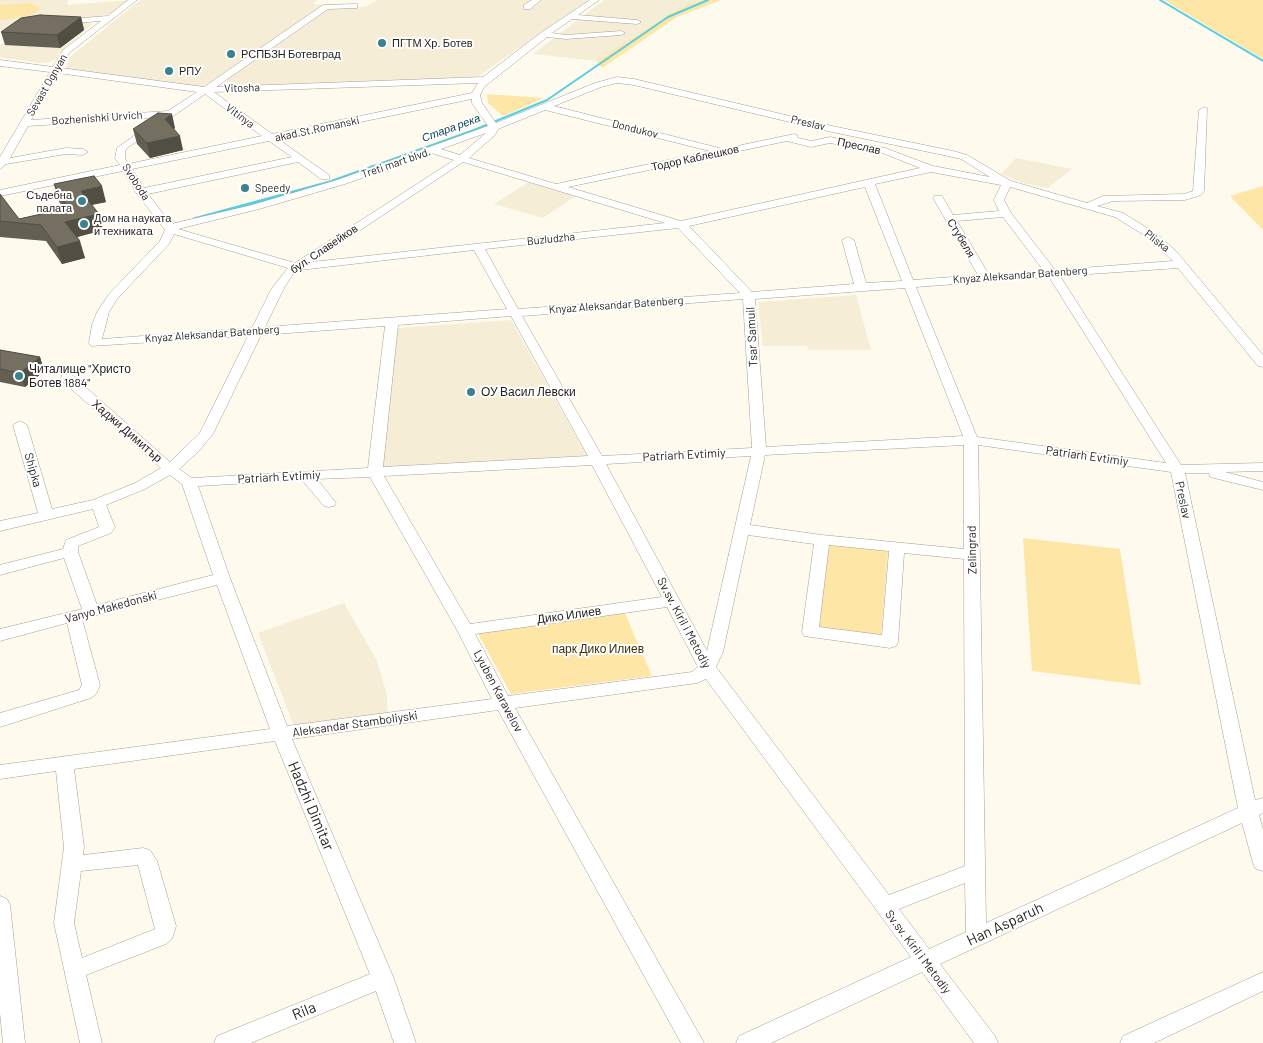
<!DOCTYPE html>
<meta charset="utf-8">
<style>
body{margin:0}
canvas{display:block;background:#fefaed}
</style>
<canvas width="1263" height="1043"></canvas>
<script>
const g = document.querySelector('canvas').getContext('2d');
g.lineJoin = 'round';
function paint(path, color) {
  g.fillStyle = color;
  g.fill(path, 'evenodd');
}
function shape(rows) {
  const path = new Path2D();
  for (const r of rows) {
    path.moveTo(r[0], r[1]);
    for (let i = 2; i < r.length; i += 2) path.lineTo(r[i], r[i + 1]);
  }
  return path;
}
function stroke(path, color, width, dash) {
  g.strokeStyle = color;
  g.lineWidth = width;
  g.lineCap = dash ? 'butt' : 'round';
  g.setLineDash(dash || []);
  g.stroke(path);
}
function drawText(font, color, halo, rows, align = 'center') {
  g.font = font + ' Barlow,sans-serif';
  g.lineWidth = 4;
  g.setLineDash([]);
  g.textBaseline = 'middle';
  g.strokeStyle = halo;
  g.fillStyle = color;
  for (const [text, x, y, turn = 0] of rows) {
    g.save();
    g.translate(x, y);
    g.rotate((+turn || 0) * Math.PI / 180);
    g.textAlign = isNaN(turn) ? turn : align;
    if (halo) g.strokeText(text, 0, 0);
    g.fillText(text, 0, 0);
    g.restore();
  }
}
paint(shape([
 [0,0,68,0,67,5,130,0,113,13,105,15,0,30],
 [140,0,317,0,313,4,324,5,203,87,65,71,70,57],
 [377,0,589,0,477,77,230,87,226,79,328,9,365,7],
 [604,0,702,0,676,10,597,61,533,54],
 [86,22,92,24,59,53,58,58,50,62,38,63,0,57,0,45,17,34,16,29],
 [1016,158,1072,169,1048,188,1023,183,1001,174],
 [529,182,577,195,543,218,494,204],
 [856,295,871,350,808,350,807,346,763,346,758,302],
 [511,320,587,456,382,467,397,328],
 [344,603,377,661,387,695,388,716,295,729,258,633]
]), '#f6edd6');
paint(shape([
 [702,0,721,0,677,17,602,68,597,61,676,10],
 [1164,0,1263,0,1263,59],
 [28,3,39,6,39,11,26,16,0,20,0,5],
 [487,94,544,98,503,116,488,103],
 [1263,186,1263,230,1230,196],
 [1023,538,1120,549,1141,685,1032,671],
 [828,544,888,551,881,637,816,628],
 [624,611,652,676,511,694,477,632]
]), '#fee6a7');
stroke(shape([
 [1160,0,1263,61],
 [371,167,474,130,547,100,668,17,708,0]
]), '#56cee6', 2);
stroke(shape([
 [194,219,330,182,375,166]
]), '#56cee6', 3);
const minor = shape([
 [128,0,137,0,69,53,61,68,204,87,323,5,354,4,357,4,357,8,328,9,216,87,483,77,542,32,590,0,599,0,578,15,637,20,641,22,637,24,572,19,552,33,566,35,621,31,625,33,621,35,566,39,547,37,484,87,480,95,482,103,496,123,595,83,617,77,634,79,832,126,953,151,967,155,1011,181,1087,203,1103,196,1184,194,1193,191,1199,110,1204,107,1207,108,1204,191,1201,195,1185,200,1113,201,1097,206,1123,213,1157,234,1176,251,1263,355,1263,367,1258,366,1178,268,1060,276,1181,465,1263,463,1263,471,1225,472,1263,482,1263,490,1210,477,1209,473,1185,473,1255,800,1263,798,1263,813,1259,815,1263,830,1263,871,1256,869,1253,863,1242,823,940,964,995,1036,998,1043,974,1043,922,972,771,1043,736,1043,739,1036,911,957,706,679,697,683,515,708,704,1043,681,1043,498,710,292,739,394,979,416,1043,394,1043,376,991,251,1043,214,1043,217,1036,370,974,275,741,74,769,84,847,83,855,143,848,150,850,157,861,176,926,172,939,166,944,86,975,102,1043,80,1043,54,923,64,847,56,771,0,779,0,765,270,729,217,585,82,619,100,685,96,694,91,698,0,727,0,713,79,690,82,685,67,623,0,641,0,629,82,609,64,558,0,575,0,565,63,549,66,540,99,527,93,509,0,531,0,521,38,513,13,425,20,421,27,425,52,509,93,500,135,483,161,468,62,381,61,378,62,375,72,375,170,462,200,433,248,336,91,346,89,343,92,325,97,312,109,294,160,241,165,230,137,194,123,171,0,196,0,190,120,165,115,158,117,148,160,117,28,126,10,158,66,148,83,149,88,152,83,155,66,154,6,164,0,169,0,157,50,72,0,66,0,60,53,67,63,50,101,21,61,24,58,24,58,20,108,16,128,0],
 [58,73,197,92,168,111,31,120,58,73],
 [478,83,472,93,272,134,214,92,478,83],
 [617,83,634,85,832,132,948,156,961,159,990,177,933,166,885,148,830,137,811,141,798,138,797,135,794,134,723,149,554,106,601,87,617,83],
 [205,94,262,136,128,164,125,158,125,151,127,148,205,94],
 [472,99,472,103,488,126,337,180,252,205,171,224,148,194,298,162,321,179,329,179,329,175,278,139,472,99],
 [545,110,710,151,556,184,469,158,495,135,498,129,545,110],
 [486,133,460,155,441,149,486,133],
 [269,141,292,157,144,188,132,169,269,141],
 [787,141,811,147,830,143,880,152,920,168,681,221,568,187,787,141],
 [431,153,454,160,295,263,178,229,259,209,345,184,431,153],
 [463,162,665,223,312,262,463,162],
 [931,172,1001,185,994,200,999,211,953,215,942,196,934,196,933,198,978,275,913,280,875,184,931,172],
 [865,187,902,281,866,283,854,240,848,237,842,240,854,284,752,292,689,226,865,187],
 [1010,187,1115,217,1149,238,1173,261,1055,270,1011,213,1004,200,1010,187],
 [1003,217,1044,271,989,275,957,221,1003,217],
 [678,228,740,293,518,309,485,249,678,228],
 [174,234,288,268,272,288,252,328,102,339,109,312,117,299,169,244,174,234],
 [474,250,507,309,265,327,284,288,293,274,300,270,474,250],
 [1049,277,1166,463,977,437,916,287,1049,277],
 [905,288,963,436,766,447,755,299,905,288],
 [743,299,752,448,602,456,522,316,743,299],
 [511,316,588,456,383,467,398,325,511,316],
 [385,326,368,468,192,478,179,469,198,452,213,434,261,335,385,326],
 [964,445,964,549,822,535,750,525,765,455,964,445],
 [978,445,1171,472,1238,808,986,923,978,445],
 [751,456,707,651,606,464,751,456],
 [592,465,662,597,470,624,384,476,592,465],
 [170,475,182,484,213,575,97,605,78,552,78,546,111,533,115,527,106,505,145,489,170,475],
 [370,477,457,630,492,699,287,726,230,578,198,486,302,480,324,506,329,507,334,506,336,503,317,479,370,477],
 [748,535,814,544,802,632,804,636,890,648,896,646,898,642,904,553,964,559,965,866,889,895,716,667,723,652,748,535],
 [829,545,889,551,882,635,819,627,829,545],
 [667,607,698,667,692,672,508,696,475,634,667,607],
 [138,865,155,929,82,958,74,923,81,871,138,865],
 [965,883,966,932,929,949,899,909,965,883],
 [532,0,541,0,530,9,524,9,524,5,532,0],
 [0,896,7,899,10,905,25,1043,3,1043,0,1013,0,896],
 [1263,972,1263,991,1154,1043,1120,1043,1123,1036,1263,972]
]);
stroke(minor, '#a5a091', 1);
paint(minor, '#fff');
paint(shape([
 [81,17,84,30,60,48,5,45,1,32],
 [175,128,174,129,183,150,150,158,137,144,133,129],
 [54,184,106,202,92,205,103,230,77,237,85,258,62,264,46,241,0,237,0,194,19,219,64,209,58,200],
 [0,350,40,357,44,371,25,387,0,382]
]), '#645f53');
paint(shape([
 [81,17,84,30,60,48,57,35],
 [172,114,175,128,168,133,165,119],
 [180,136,183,150,150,158,147,143],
 [102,186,106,202,85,206,81,191],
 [99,214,103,230,70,239,65,222],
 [80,241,85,258,62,264,57,247],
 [40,357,44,371,25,387,20,373]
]), '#514e44');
const building = shape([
 [40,15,81,17,57,35,1,32,21,18,40,15],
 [158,113,172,114,165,119,180,136,147,143,133,129,158,113],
 [94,176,102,186,81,191,99,214,65,222,80,241,57,247,41,225,0,221,0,194,19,219,68,208,54,184,94,176],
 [0,350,40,357,20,373,0,369,0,350]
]);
paint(building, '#746f61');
stroke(building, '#514e44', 1);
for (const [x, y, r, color] of [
 [382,43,5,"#3c818f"],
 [231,54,5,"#3c818f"],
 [169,71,5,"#3c818f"],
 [245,188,5,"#3c818f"],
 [82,201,5,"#3c818f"],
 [84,224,5,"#3c818f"],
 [19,376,5,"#3c818f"],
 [471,392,5,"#3c818f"]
]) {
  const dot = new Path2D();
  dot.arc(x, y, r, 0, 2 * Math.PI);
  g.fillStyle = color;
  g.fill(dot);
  stroke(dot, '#fff', 2);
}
drawText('11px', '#211f1a', '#fff', [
 ["ПГТМ Хр. Ботев",392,43],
 ["РСПБЗН Ботевград",241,54],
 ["РПУ",179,71],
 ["Speedy",255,188],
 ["Съдебна",72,195,"right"],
 ["палата",72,208,"right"],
 ["Дом на науката",94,218],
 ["и техниката",94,231]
], 'left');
drawText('11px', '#211f1a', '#fff', [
 ["Sevast Ognyan",47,85,-60],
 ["Vitosha",242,88,-2],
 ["Vitinya",240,116,37],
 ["Bozhenishki Urvich",97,118,-4],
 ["Preslav",808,123,13],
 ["akad.St.Romanski",317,129,-12],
 ["Dondukov",635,129,14],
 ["Преслав",859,146,12],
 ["Тодор Каблешков",695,158,-12],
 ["Treti mart blvd.",396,163,-19],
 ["Svoboda",136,182,57],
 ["Стубеля",961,238,59],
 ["Buzludzha",551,239,-6],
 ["Pliska",1157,241,38],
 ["бул. Славейков",324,249,-34],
 ["Knyaz Aleksandar Batenberg",1020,275,-4],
 ["Knyaz Aleksandar Batenberg",616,305,-4],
 ["Knyaz Aleksandar Batenberg",212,334,-4]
]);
drawText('italic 11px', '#053f49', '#fff', [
 ["Стара река",451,128,-20]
]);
drawText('12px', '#211f1a', '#fff', [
 ["Tsar Samuil",752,337,-93],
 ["Хаджи Димитър",127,431,41],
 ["Patriarh Evtimiy",684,455,-3],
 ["Patriarh Evtimiy",1087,456,8],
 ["Shipka",33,470,74],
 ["Patriarh Evtimiy",279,477,-3],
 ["Preslav",1183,500,78],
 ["Zelingrad",972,550,-91],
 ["Vanyo Makedonski",111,607,-15],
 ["Дико Илиев",569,615,-8],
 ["Sv.sv. Kiril i Metodiy",684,623,62],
 ["Lyuben Karavelov",498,691,62],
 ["Aleksandar Stamboliyski",355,724,-8],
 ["Sv.sv. Kiril i Metodiy",918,952,53]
]);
drawText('12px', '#211f1a', '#fff', [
 ["Читалище \"Христо",29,369],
 ["Ботев 1884\"",29,383],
 ["ОУ Васил Левски",481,392]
], 'left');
drawText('12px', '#3c2f08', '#fff', [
 ["парк Дико Илиев",598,649]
]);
drawText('15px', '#211f1a', '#fff', [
 ["Hadzhi Dimitar",311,806,67],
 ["Han Asparuh",1005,924,-25],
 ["Rila",304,1011,-22]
]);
</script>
